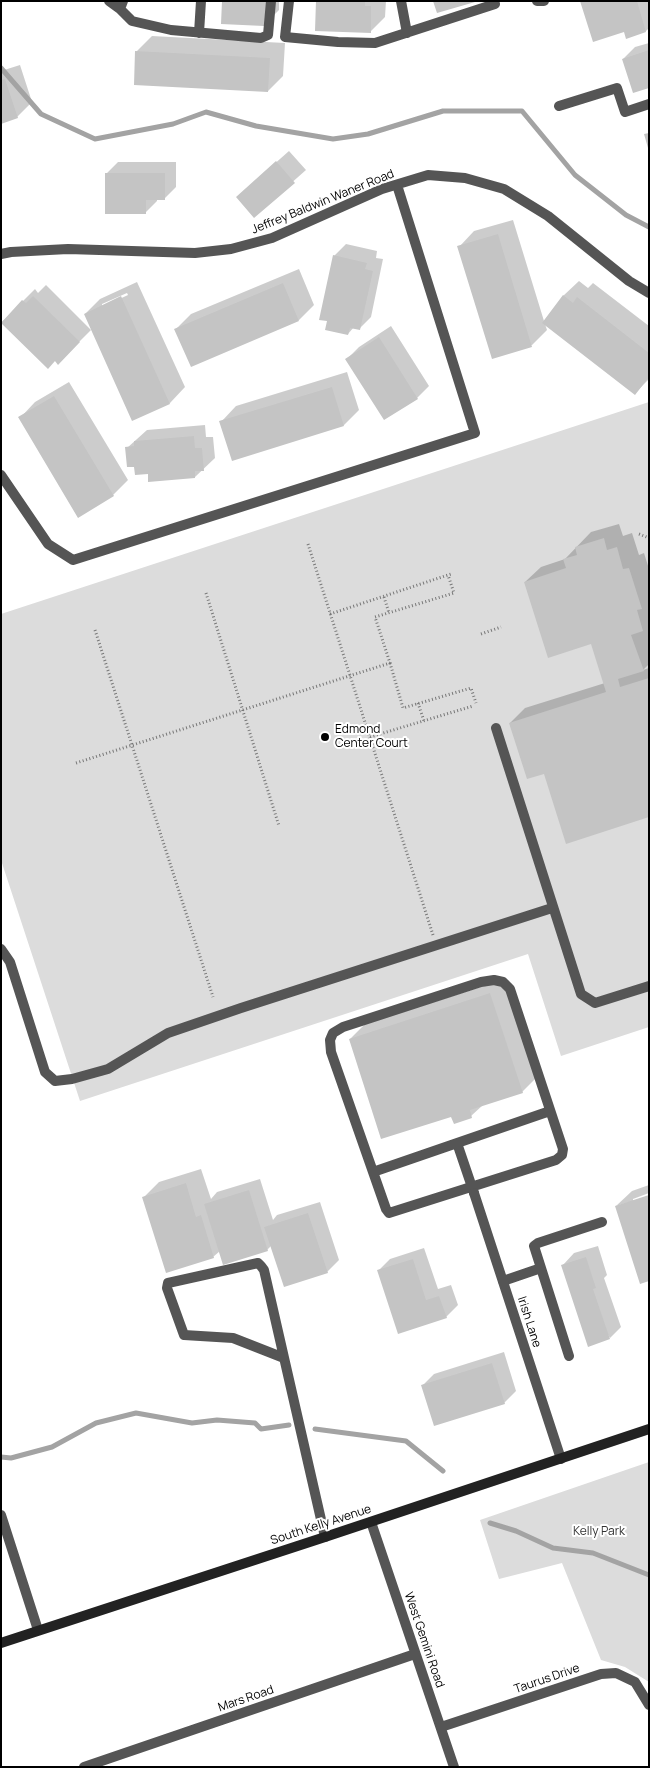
<!DOCTYPE html>
<style>
body{margin:0}
#map{position:relative;width:650px;height:1768px;overflow:hidden;background:#fff;font-family:Manrope,sans-serif}
canvas{display:block}
.frame{position:absolute;inset:0;border:2px solid #000;pointer-events:none}
</style>
<div id="map">
<canvas width="650" height="1768"></canvas>
<div class="frame"></div>
</div>
<script>
const g = document.querySelector('canvas').getContext('2d');
g.lineJoin = 'round';
function paint(path, color) {
  g.fillStyle = color;
  g.fill(path, 'evenodd');
}
function shape(rows) {
  const path = new Path2D();
  for (const r of rows) {
    path.moveTo(r[0], r[1]);
    for (let i = 2; i < r.length; i += 2) path.lineTo(r[i], r[i + 1]);
  }
  return path;
}
function stroke(path, color, width, dash) {
  g.strokeStyle = color;
  g.lineWidth = width;
  g.lineCap = dash ? 'butt' : 'round';
  g.setLineDash(dash || []);
  g.stroke(path);
}
function drawText(font, color, halo, rows, align = 'center') {
  g.font = font + ' Manrope,sans-serif';
  g.lineWidth = 4;
  g.setLineDash([]);
  g.textBaseline = 'middle';
  g.strokeStyle = halo;
  g.fillStyle = color;
  for (const [text, x, y, turn = 0] of rows) {
    g.save();
    g.translate(x, y);
    g.rotate((+turn || 0) * Math.PI / 180);
    g.textAlign = isNaN(turn) ? turn : align;
    if (halo) g.strokeText(text, 0, 0);
    g.fillText(text, 0, 0);
    g.restore();
  }
}
paint(shape([
 [649,402,649,1027,561,1056,528,954,80,1101,1,860,1,614],
 [649,1462,649,1682,625,1667,601,1660,562,1563,499,1579,480,1520]
]), '#dcdcdc');
paint(shape([
 [224,1,279,1,279,10,264,25],
 [318,1,386,1,385,17,370,32],
 [581,1,649,1,649,28,646,31,625,31],
 [152,36,285,43,283,76,268,91,136,52],
 [649,43,649,87,623,59,635,47],
 [20,65,32,102,17,117,1,122,1,71],
 [289,151,306,170,254,216,237,197],
 [118,162,176,162,176,187,164,199,157,199,157,201,145,213,107,173],
 [513,220,544,321,563,296,579,281,588,288,593,283,649,326,649,379,635,393,545,324,547,330,532,345,493,357,459,247,474,231],
 [346,244,377,251,376,258,383,259,371,317,359,329,354,327,348,334,334,256],
 [299,269,314,305,299,320,176,329,191,314],
 [137,282,185,387,170,403,133,419,85,314,100,299],
 [127,293,128,295,102,307,102,304],
 [46,285,91,330,58,363,2,322,35,289,38,293],
 [391,326,429,386,417,398,385,418,347,359,359,347],
 [347,372,359,410,344,425,221,422,236,406],
 [69,382,128,480,113,495,20,418,35,402],
 [205,425,206,437,213,437,215,458,195,477,149,473,135,465,127,448,147,430],
 [619,524,623,536,632,533,639,555,644,553,649,569,649,664,643,670,649,668,649,816,510,723,525,708,605,683,592,643,525,582,541,567,565,559,591,532],
 [506,979,537,1077,522,1092,483,1105,471,1116,452,1115,350,1039,365,1024],
 [201,1169,211,1199,217,1192,260,1179,273,1220,277,1215,320,1202,339,1260,327,1272,271,1246,267,1250,220,1251,213,1257,144,1197,159,1182],
 [649,1185,649,1193,633,1199,633,1201,616,1206,632,1191],
 [598,1246,607,1275,604,1278,621,1327,610,1338,563,1265,574,1253],
 [424,1248,438,1289,451,1285,458,1305,446,1317,378,1271,390,1259],
 [504,1352,516,1391,504,1403,423,1385,434,1374]
]), '#0003');
stroke(shape([
 [1,68,41,114,95,139,173,124,206,112,256,126,333,139,368,134,443,111,522,111,575,175,626,215,649,227],
 [315,1429,406,1441,443,1471],
 [1,1457,11,1458,52,1447,96,1423,136,1413,192,1423,217,1420,255,1423,261,1429,289,1425],
 [490,1523,516,1531,553,1548,593,1553,649,1575]
]), '#a3a3a3', 5);
paint(shape([
 [222,1,266,1,264,26,221,24],
 [316,1,365,1,365,6,371,6,371,33,315,31],
 [433,1,475,1,475,2,437,13],
 [580,1,637,1,646,32,626,39,624,32,593,42],
 [649,50,649,88,633,93,622,59],
 [135,51,270,58,268,92,134,85],
 [5,79,18,118,1,124,1,80],
 [649,133,649,148,648,148,644,134],
 [276,161,295,183,254,218,236,197],
 [105,173,165,173,165,200,146,200,146,214,105,214],
 [498,234,532,347,492,359,457,246],
 [333,255,367,263,365,269,373,271,360,330,350,328,348,335,325,330,327,321,319,320],
 [283,283,299,321,191,367,174,329],
 [563,295,573,303,577,297,649,353,649,377,635,395,542,323],
 [33,296,80,342,58,365,55,361,48,369,1,323,22,300,26,303],
 [121,296,170,404,132,421,84,314],
 [379,337,418,399,384,420,345,359],
 [332,387,344,426,232,461,219,421],
 [54,396,114,496,78,518,18,417],
 [194,436,195,448,202,448,204,471,195,471,195,478,148,482,148,474,135,475,134,467,127,467,125,447,134,446,134,441],
 [604,538,607,550,617,547,623,569,629,568,642,609,637,610,643,631,631,635,644,671,618,679,620,687,649,678,649,817,566,844,544,774,527,779,509,723,606,692,591,644,548,658,524,582,566,568,563,559,577,555,575,547],
 [490,993,523,1093,470,1110,472,1118,454,1124,451,1117,381,1139,349,1039],
 [186,1183,196,1217,201,1215,214,1258,166,1273,142,1197],
 [249,1190,268,1251,223,1265,204,1204],
 [649,1195,649,1281,640,1284,615,1206],
 [308,1213,328,1273,284,1287,264,1227],
 [586,1257,596,1288,593,1289,610,1339,588,1347,561,1265],
 [413,1259,426,1300,439,1296,447,1318,398,1334,377,1270],
 [492,1363,505,1404,434,1426,421,1385]
]), '#c4c4c4');
stroke(shape([
 [639,534,649,538],
 [308,544,433,935],
 [206,593,279,826],
 [384,597,389,613],
 [330,614,451,574],
 [95,630,213,997],
 [481,634,501,627],
 [390,663,403,708,471,688,476,703],
 [418,703,424,721],
 [370,737,473,706],
 [76,763,390,663,375,617,454,593,448,575]
]), '#777', 3, [1, 2.5]);
stroke(shape([
 [109,1,120,9],
 [123,1,120,9,132,21,171,30,261,38,268,35,271,1],
 [289,1,285,37,338,42,375,43,495,4,494,1],
 [401,1,407,33],
 [537,1,544,1],
 [199,33,201,1],
 [559,106,617,88,625,112,649,104],
 [1,254,11,252,68,249,195,253,231,249,272,238,382,189,428,175,465,178,504,189,548,216,629,281,649,293],
 [1,475,48,544,73,560,475,433,397,185],
 [496,728,581,994,595,1003,649,986],
 [1,949,10,962,45,1072,55,1081,72,1079,108,1069,168,1033,241,1008,552,908],
 [494,980,503,982,510,989,563,1149,562,1155,556,1160,389,1213,386,1209,331,1052,330,1040,333,1033,343,1027,481,982,494,980],
 [457,1143,474,1193],
 [373,1172,550,1111],
 [503,1281,541,1268],
 [569,1356,534,1246,538,1243,602,1222],
 [284,1358,233,1338,184,1335,167,1288,168,1283,258,1263,261,1266,264,1270,325,1537],
 [1,1515,38,1630]
]), '#555', 10);
stroke(shape([
 [474,1193,561,1459],
 [371,1522,454,1767],
 [441,1727,601,1674,616,1673,635,1682,649,1705],
 [84,1767,415,1654]
]), '#555', 10);
stroke(shape([
 [1,1643,325,1537,649,1429]
]), '#222', 10);
for (const [x, y, r, color] of [
 [325,737,5,"#000"]
]) {
  const dot = new Path2D();
  dot.arc(x, y, r, 0, 2 * Math.PI);
  g.fillStyle = color;
  g.fill(dot);
  stroke(dot, '#fff', 2);
}
drawText('12px', '#000', '#fff', [
 ["Jeffrey Baldwin Waner Road",323,202,-22],
 ["Irish Lane",529,1322,72],
 ["South Kelly Avenue",321,1525,-18],
 ["West Gemini Road",424,1640,71],
 ["Taurus Drive",547,1679,-19],
 ["Mars Road",246,1699,-19]
]);
drawText('12px', '#000', '#fff', [
 ["Edmond",335,730],
 ["Center Court",335,744]
], 'left');
drawText('12px', '#333', '#fff', [
 ["Kelly Park",599,1532]
]);
</script>
